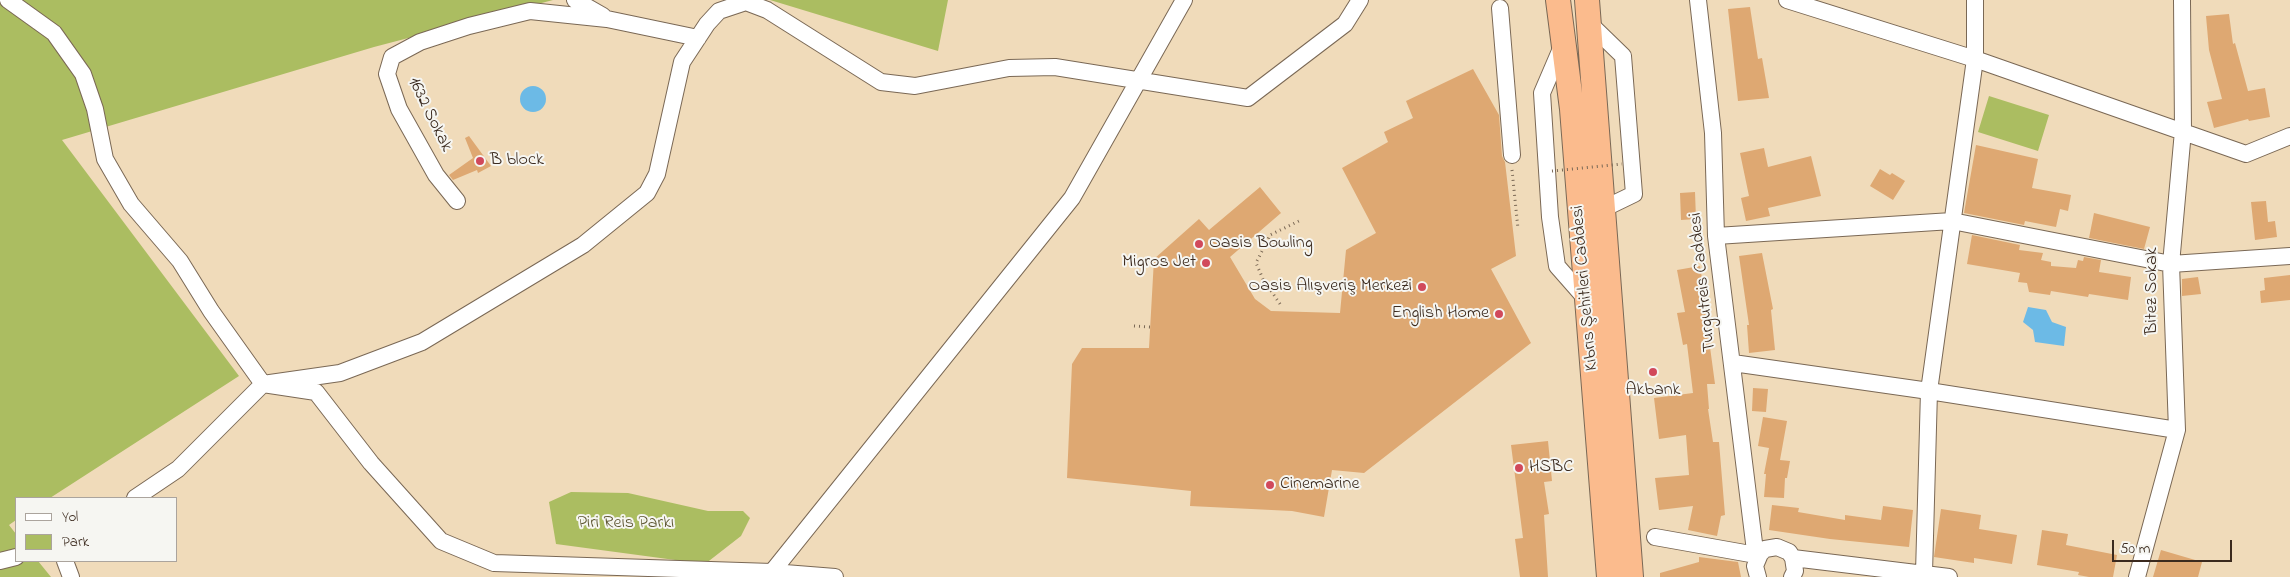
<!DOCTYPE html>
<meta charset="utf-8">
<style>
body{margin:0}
#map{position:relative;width:2290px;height:577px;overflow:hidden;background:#f0dbba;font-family:"Indie Flower",sans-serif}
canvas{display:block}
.legend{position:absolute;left:15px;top:497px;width:162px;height:65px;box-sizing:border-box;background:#f6f6f2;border:1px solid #aba49d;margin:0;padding:6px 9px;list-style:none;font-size:15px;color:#3b2a1e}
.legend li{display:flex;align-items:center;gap:10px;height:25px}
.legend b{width:25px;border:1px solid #aba49d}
.scale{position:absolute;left:2112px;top:540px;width:120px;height:22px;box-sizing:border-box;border:2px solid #3b2a1e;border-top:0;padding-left:6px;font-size:15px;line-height:18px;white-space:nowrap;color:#3b2a1e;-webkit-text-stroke:4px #f6f6f2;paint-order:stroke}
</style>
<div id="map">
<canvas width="2290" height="577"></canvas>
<ul class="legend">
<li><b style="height:6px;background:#fff"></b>Yol</li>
<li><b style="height:14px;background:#abbd61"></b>Park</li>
</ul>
<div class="scale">50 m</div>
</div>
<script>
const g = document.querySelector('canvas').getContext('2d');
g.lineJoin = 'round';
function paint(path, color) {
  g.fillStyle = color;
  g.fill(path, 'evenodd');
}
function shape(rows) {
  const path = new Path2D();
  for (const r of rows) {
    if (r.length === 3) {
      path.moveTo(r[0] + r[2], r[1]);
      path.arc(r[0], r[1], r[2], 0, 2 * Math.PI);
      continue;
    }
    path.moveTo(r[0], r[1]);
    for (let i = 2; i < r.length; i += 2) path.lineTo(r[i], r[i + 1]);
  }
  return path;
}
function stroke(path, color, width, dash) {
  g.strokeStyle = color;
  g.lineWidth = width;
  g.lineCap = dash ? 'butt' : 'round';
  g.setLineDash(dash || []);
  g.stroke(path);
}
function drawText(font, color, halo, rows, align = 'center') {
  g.font = font + ' "Indie Flower",sans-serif';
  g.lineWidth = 4;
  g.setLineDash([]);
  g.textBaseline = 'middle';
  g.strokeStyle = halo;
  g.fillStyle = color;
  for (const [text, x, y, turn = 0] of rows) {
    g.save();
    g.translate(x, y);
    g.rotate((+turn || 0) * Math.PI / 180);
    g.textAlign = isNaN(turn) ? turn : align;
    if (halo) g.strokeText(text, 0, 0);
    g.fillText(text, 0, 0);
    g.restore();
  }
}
paint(shape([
 [0,0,553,0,374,47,62,140,239,376,50,498,16,498,16,520,9,525,16,534,16,561,38,561,51,577,0,577],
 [770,0,948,0,938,51],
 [1989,96,2049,115,2038,151,1978,132],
 [571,492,628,493,708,511,743,511,750,518,741,536,705,564,556,544,549,502]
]), '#abbd61');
paint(shape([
 [533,99,13],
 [2028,307,2046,310,2052,322,2066,327,2064,346,2035,342,2033,330,2023,322]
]), '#6cbae6');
paint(shape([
 [1750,7,1758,59,1762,58,1769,98,1738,101,1728,9],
 [2229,14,2233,44,2235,43,2248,91,2265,88,2270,117,2249,121,2248,119,2214,128,2207,102,2222,99,2209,50,2206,16],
 [1473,69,1499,115,1502,156,1505,162,1516,256,1491,269,1531,343,1364,473,1332,470,1324,517,1292,511,1190,506,1191,491,1067,478,1072,364,1082,348,1149,348,1154,259,1199,219,1209,230,1260,187,1281,213,1230,257,1255,299,1271,311,1340,313,1346,250,1376,233,1342,168,1388,142,1384,132,1413,118,1406,101],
 [469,136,491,166,478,173,477,170,453,180,449,175,473,158,465,138],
 [1976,145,2038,159,2032,188,2071,195,2068,211,2060,209,2056,227,2025,221,2024,225,1964,213],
 [1764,148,1768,167,1811,156,1821,196,1768,208,1770,216,1746,221,1741,198,1749,196,1740,153],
 [1880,169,1890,175,1892,173,1905,181,1893,200,1870,186],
 [1695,192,1696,219,1681,220,1680,193],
 [2266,201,2268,222,2275,221,2277,237,2255,240,2251,202],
 [2094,213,2150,227,2144,249,2089,238],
 [1972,235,2020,245,2019,250,2043,253,2041,260,2051,262,2051,266,2076,268,2078,260,2083,261,2084,257,2101,260,2099,272,2131,277,2128,300,2089,294,2088,297,2051,291,2050,295,2029,292,2027,283,2018,282,2020,273,1967,264],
 [1762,253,1773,309,1771,310,1775,350,1749,353,1747,325,1749,325,1739,256],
 [1700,266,1706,303,1704,303,1715,384,1707,384,1709,409,1708,409,1713,442,1719,442,1725,515,1721,516,1717,536,1688,530,1693,506,1659,510,1655,478,1689,475,1686,435,1659,439,1654,398,1693,393,1687,344,1683,345,1677,313,1685,312,1677,270],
 [2290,275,2290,300,2261,303,2260,291,2265,290,2264,278],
 [2198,277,2201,294,2182,296,2182,279],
 [1753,388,1768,389,1766,412,1752,411],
 [1763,417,1787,421,1780,460,1790,461,1787,478,1785,478,1784,498,1764,497,1766,474,1764,474,1769,448,1758,446],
 [1548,441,1552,481,1544,482,1549,514,1544,515,1548,577,1520,577,1515,539,1523,538,1511,445],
 [1772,505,1799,508,1798,512,1845,520,1845,515,1881,520,1883,506,1913,510,1909,547,1830,539,1769,530],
 [1941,509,1981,515,1979,529,2017,535,2012,564,1974,558,1974,563,1934,557],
 [2042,530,2068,534,2066,545,2117,555,2113,577,2089,577,2078,575,2079,572,2037,565],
 [2161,550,2202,562,2198,577,2153,577],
 [1699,557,1738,562,1741,577,1660,577,1660,573,1699,562]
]), '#dea872');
const minor = shape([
 [8,0,54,33,83,74,95,109,105,159,131,204,180,261,211,311,263,384,340,373,422,342,583,245,647,193,657,174,682,62,707,24,719,11,746,2,767,10,881,82,915,86,1009,68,1055,67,1248,98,1345,24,1360,0],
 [575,0,603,16],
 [1698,0,1713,133,1716,236,1756,559],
 [1787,0,1975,59,2246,154,2290,136],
 [1500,8,1512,155],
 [1590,24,1623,56,1634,194,1603,209],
 [1563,44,1542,93,1550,217,1557,266,1586,299],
 [457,201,436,175,399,109,387,74,392,57,420,42,469,26,530,11,607,19,698,38],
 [1716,236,1952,221,2171,264,2290,256],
 [1733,363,1929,391,2177,430],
 [135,498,178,469,263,384,316,392,371,463,441,541,494,563,772,572,835,577],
 [1655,537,1756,555],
 [1793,558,1949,577],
 [0,561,16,557],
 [65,561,71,577],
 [772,572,1072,198,1184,0],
 [1924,573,1929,391,1975,59,1975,0],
 [1758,577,1755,566,1760,554,1765,549,1777,547,1789,552,1793,558,1795,571,1792,577],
 [2137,577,2177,430,2171,264,2183,131,2182,0]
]);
const highway = shape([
 [1558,0,1572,109,1609,577],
 [1587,0,1631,577]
]);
stroke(minor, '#7a6855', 18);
stroke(highway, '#7a6855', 26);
stroke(shape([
 [1512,170,1518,229],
 [1280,304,1263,279,1256,263,1270,235,1299,221],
 [1134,326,1150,327]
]), '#7a6855', 3, [1, 4]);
stroke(minor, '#fff', 16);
stroke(highway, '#fbbb8d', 24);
stroke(shape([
 [1552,171,1622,164]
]), '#7a6855', 3, [1, 4]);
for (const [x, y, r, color] of [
 [480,161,5,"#d1495b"],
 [1199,244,5,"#d1495b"],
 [1206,263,5,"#d1495b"],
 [1422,287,5,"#d1495b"],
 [1499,314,5,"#d1495b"],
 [1653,372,5,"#d1495b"],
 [1519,468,5,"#d1495b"],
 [1270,485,5,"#d1495b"]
]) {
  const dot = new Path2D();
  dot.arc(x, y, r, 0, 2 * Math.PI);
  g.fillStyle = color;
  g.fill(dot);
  stroke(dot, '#f6f6f2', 2);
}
drawText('18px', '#3b2a1e', '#f6f6f2', [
 ["1632 Sokak",429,115,64],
 ["Turgutreis Caddesi",1704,282,-96],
 ["Kıbrıs Şehitleri Caddesi",1586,288,-95],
 ["Bitez Sokak",2153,291,-90]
]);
drawText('18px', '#3b2a1e', '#f6f6f2', [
 ["B block",490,161],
 ["Oasis Bowling",1209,244],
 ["Migros Jet",1196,263,"right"],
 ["Oasis Alışveriş Merkezi",1412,287,"right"],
 ["English Home",1489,314,"right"],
 ["Akbank",1653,391,"center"],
 ["HSBC",1529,468],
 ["Cinemarine",1280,485]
], 'left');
drawText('18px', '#5d5632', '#f6f6f2', [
 ["Piri Reis Parkı",626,524]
]);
</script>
